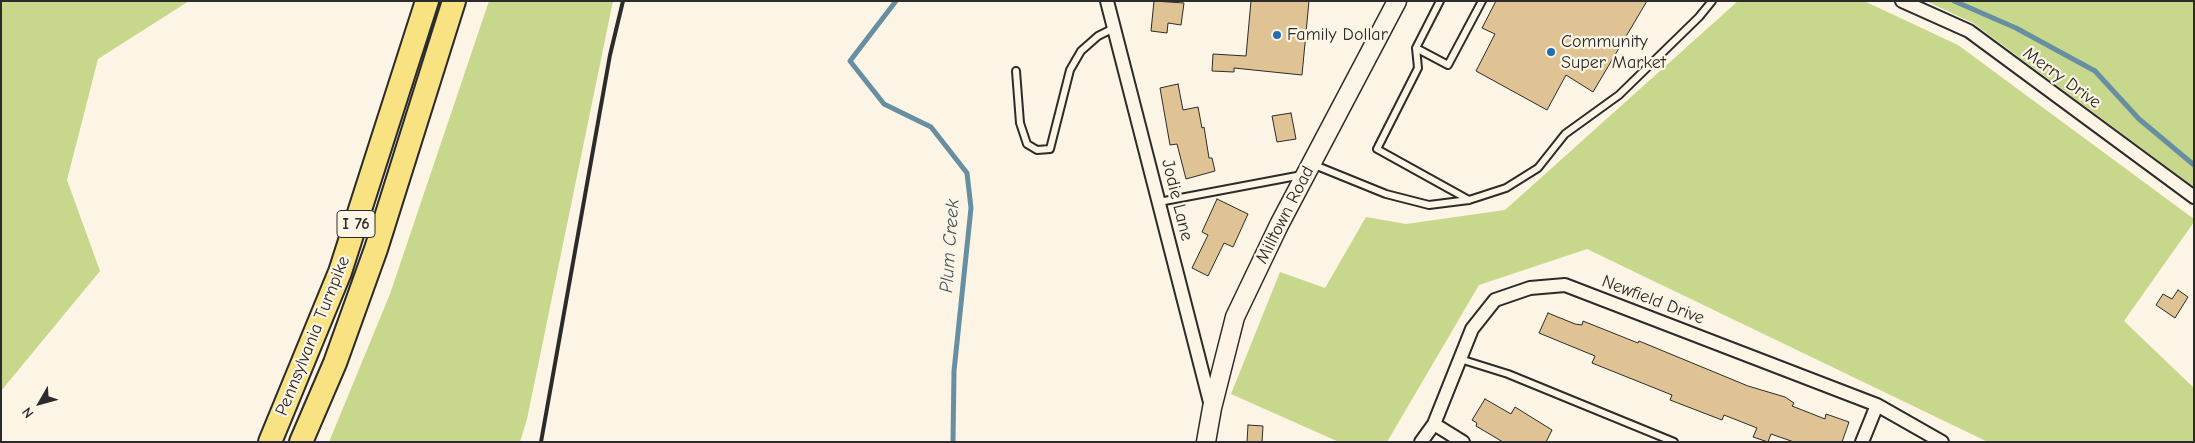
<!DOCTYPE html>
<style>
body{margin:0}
#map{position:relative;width:2195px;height:443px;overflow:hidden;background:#fcf5e5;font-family:"Comic Neue",sans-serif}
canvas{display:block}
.frame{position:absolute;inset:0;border:2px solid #2b2b2b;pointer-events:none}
.north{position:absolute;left:15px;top:378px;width:50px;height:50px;-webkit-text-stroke:4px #fcf5e5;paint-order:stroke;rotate:232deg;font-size:14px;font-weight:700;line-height:20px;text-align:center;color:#2b2b2b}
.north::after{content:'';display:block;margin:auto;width:18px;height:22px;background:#2b2b2b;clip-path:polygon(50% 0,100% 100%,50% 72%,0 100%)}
</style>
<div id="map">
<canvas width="2195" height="443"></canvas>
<div class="frame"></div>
<div class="north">N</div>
</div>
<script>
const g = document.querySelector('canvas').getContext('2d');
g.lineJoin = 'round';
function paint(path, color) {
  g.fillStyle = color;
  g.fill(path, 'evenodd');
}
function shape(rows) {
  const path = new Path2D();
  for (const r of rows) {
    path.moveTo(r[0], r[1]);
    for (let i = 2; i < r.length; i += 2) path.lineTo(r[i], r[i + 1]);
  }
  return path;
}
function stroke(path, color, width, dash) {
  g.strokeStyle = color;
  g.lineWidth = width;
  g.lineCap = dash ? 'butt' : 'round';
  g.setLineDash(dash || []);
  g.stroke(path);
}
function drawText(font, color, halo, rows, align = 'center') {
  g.font = font + ' "Comic Neue",sans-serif';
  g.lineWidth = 4.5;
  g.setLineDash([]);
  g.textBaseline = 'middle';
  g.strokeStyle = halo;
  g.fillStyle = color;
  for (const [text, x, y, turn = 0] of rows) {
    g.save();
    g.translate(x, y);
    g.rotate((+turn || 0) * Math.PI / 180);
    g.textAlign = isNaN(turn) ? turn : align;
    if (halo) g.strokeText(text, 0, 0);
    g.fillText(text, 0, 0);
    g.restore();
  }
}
paint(shape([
 [1,1,189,1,98,59,67,180,100,271,1,391],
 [489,1,613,1,527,419,520,442,329,442,390,294],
 [1738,1,1864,1,1958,45,2194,219,2194,222,2124,321,2194,388,2194,442,1988,442,1587,249,1479,285,1387,442,1339,442,1231,394,1280,272,1325,288,1366,217,1406,224,1505,210],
 [1926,1,2194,1,2194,187,1973,23]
]), '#c7d78b');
stroke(shape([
 [896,1,850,61,884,104,931,127,967,173,971,208,954,371,953,442],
 [1954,1,2016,28,2095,71,2139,119,2194,165]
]), '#688ea2', 5);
const building = shape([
 [1154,1,1184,3,1181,25,1168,23,1167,33,1151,31,1154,1],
 [1251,1,1309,1,1302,75,1234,68,1234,72,1212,71,1213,54,1246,56,1251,1],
 [1496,1,1647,1,1593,92,1566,75,1547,110,1476,71,1495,34,1482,28,1496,1],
 [1178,84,1183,110,1198,107,1202,128,1204,127,1209,158,1212,158,1215,171,1186,179,1177,144,1170,145,1160,88,1178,84],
 [1291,113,1296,139,1277,142,1272,116,1291,113],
 [1217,199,1248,214,1233,247,1224,243,1208,276,1192,268,1208,235,1202,232,1217,199],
 [2178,290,2188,297,2175,318,2156,305,2163,294,2172,299,2178,290],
 [1548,313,1575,324,1582,325,1583,321,1638,343,1639,341,1748,386,1785,397,1794,403,1792,406,1825,419,1826,414,1849,422,1842,442,1794,442,1771,434,1768,442,1753,437,1757,428,1724,415,1722,420,1670,400,1672,395,1592,363,1595,356,1539,333,1548,313],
 [1485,399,1511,414,1515,407,1552,430,1546,442,1503,442,1476,426,1477,423,1472,420,1485,399],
 [1248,425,1263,426,1262,442,1247,442,1248,425]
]);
paint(building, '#e0c394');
stroke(building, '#2b2b2b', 1);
const lane = shape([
 [1440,1,1416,48,1418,68,1377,149,1469,200],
 [1416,48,1448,65,1482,1],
 [1016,71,1020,123,1027,144,1037,150,1050,149,1070,70,1081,51,1098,36,1114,28],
 [1312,164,1386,194,1429,205,1469,200,1506,188,1538,168,1565,134,1619,95,1699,17,1712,1],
 [1159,202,1302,175],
 [1460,359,1508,374,1674,442]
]);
const street = shape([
 [1107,1,1211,406],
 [1902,1,1969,31,2194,197],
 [1434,424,1463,442],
 [1421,442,1434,424,1472,329,1495,300,1530,288,1565,285,1877,405,1942,442],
 [1862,442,1877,405]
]);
const secondary = shape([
 [1206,442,1212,408,1235,317,1279,225,1397,1]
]);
const highway = shape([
 [270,442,340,272,427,1],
 [301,442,335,363,376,249,454,1]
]);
stroke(lane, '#2b2b2b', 10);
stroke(street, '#2b2b2b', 16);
stroke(secondary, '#2b2b2b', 21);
stroke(highway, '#2b2b2b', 26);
stroke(lane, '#fcf5e5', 6);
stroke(street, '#fcf5e5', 12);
stroke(secondary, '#fcf5e5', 18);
stroke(highway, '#f8e281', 22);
stroke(shape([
 [541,442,610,55,623,1]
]), '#2b2b2b', 4);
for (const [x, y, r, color] of [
 [1277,35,5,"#1f6fb2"],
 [1551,52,5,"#1f6fb2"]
]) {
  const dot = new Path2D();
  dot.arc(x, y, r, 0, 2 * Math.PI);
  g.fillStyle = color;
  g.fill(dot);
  stroke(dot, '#fcf5e5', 2);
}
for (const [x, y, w] of [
 [356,224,38]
]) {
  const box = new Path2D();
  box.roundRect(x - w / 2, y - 13.5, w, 27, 4);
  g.fillStyle = '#fcf5e5';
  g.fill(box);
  stroke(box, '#2b2b2b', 1);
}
drawText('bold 16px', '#2b2b2b', null, [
 ["I 76",356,224]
]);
drawText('18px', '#2b2b2b', '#fcf5e5', [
 ["Family Dollar",1287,35],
 ["Community",1561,42],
 ["Super Market",1561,63]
], 'left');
drawText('18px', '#2b2b2b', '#fcf5e5', [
 ["Merry Drive",2062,78,36],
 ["Jodie Lane",1177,200,76],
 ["Milltown Road",1285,215,-63],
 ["Newfield Drive",1653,300,21],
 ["Pennsylvania Turnpike",313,336,-68]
]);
drawText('italic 19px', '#44545d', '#fcf5e5', [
 ["Plum Creek",950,246,-86]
]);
</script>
